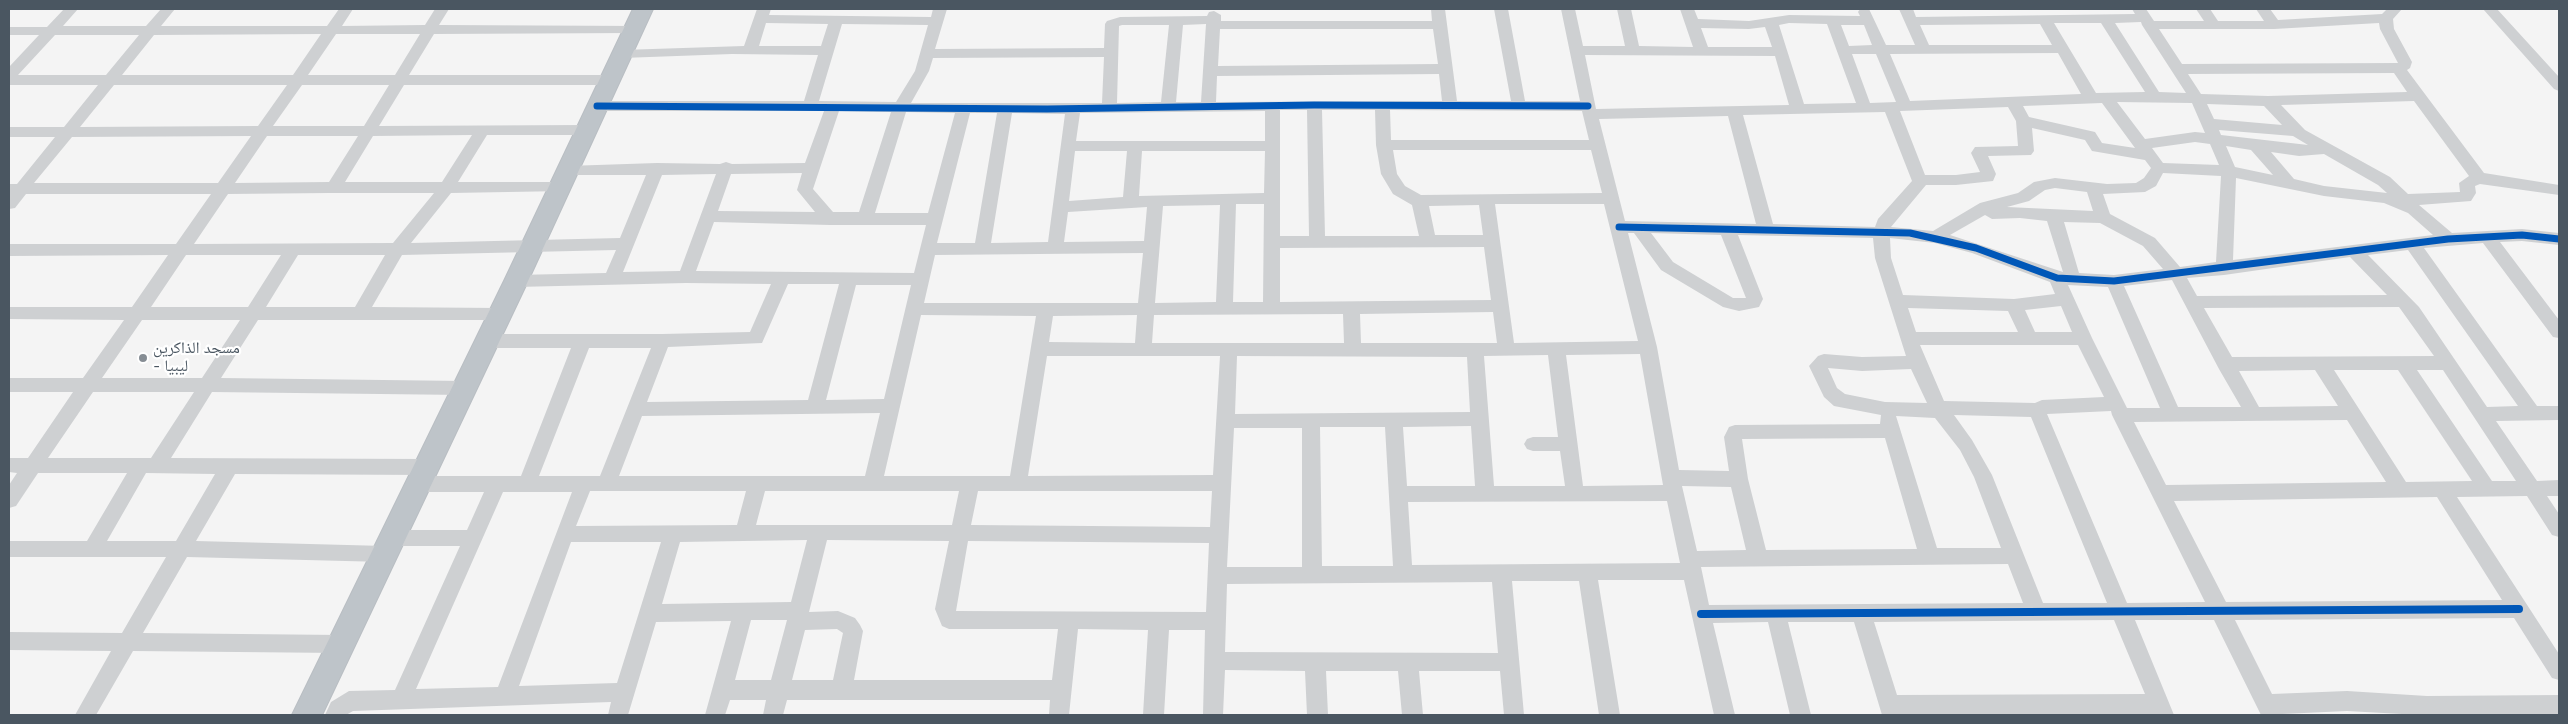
<!DOCTYPE html>
<meta charset="utf-8">
<style>
body{margin:0}
#map{position:relative;width:2568px;height:724px;overflow:hidden;background:#f4f4f4;font-family:"Space Grotesk",sans-serif}
canvas{display:block}
.frame{position:absolute;inset:0;border:10px solid #4a5661;pointer-events:none}
</style>
<div id="map">
<canvas width="2568" height="724"></canvas>
<div class="frame"></div>
</div>
<script>
const g = document.querySelector('canvas').getContext('2d');
g.lineJoin = 'round';
function shape(rows) {
  const path = new Path2D();
  for (const r of rows) {
    path.moveTo(r[0], r[1]);
    for (let i = 2; i < r.length; i += 2) path.lineTo(r[i], r[i + 1]);
  }
  return path;
}
function stroke(path, color, width, dash) {
  g.strokeStyle = color;
  g.lineWidth = width;
  g.lineCap = dash ? 'butt' : 'round';
  g.setLineDash(dash || []);
  g.stroke(path);
}
function paint(path, color) {
  g.fillStyle = color;
  g.fill(path, 'evenodd');
}
function drawText(font, color, halo, rows, align = 'center') {
  g.font = font + ' "Space Grotesk","Noto Naskh Arabic",sans-serif';
  g.lineWidth = 4.5;
  g.setLineDash([]);
  g.textBaseline = 'middle';
  g.strokeStyle = halo;
  g.fillStyle = color;
  for (const [text, x, y, turn = 0] of rows) {
    g.save();
    g.translate(x, y);
    g.rotate((+turn || 0) * Math.PI / 180);
    g.textAlign = isNaN(turn) ? turn : align;
    if (halo) g.strokeText(text, 0, 0);
    g.fillText(text, 0, 0);
    g.restore();
  }
}
const highway = shape([
 [633,9,653,9,528,281,322,715,292,715,504,281,633,9]
]);
stroke(highway, '#b9bec3', 2);
paint(shape([
 [64,9,78,9,63,26,146,26,161,9,175,9,161,26,327,26,339,9,353,9,342,26,425,25,435,9,449,9,439,25,638,26,640,29,638,32,633,33,434,34,409,75,610,75,617,80,610,85,404,85,379,126,586,125,594,130,586,135,487,135,458,182,559,182,565,183,567,187,565,191,451,193,411,243,620,238,646,175,562,175,559,171,562,167,567,166,657,163,720,164,726,162,732,164,805,163,824,111,597,111,590,106,597,101,804,101,818,55,732,54,622,58,615,54,622,50,744,46,757,9,771,9,769,15,931,17,933,9,947,9,935,49,1104,48,1105,24,1107,21,1120,17,1207,16,1209,12,1214,11,1221,15,1221,21,1432,21,1431,9,1445,9,1457,101,1511,101,1494,9,1508,9,1525,101,1580,101,1561,9,1575,9,1583,46,1625,46,1617,9,1631,9,1639,46,1693,47,1680,9,1694,9,1698,19,1749,21,1789,15,1860,16,1858,12,1860,9,1869,9,1886,45,1915,45,1899,9,1913,9,1916,17,2135,14,2132,9,2146,9,2154,21,2204,21,2196,9,2210,9,2218,21,2264,21,2256,9,2270,9,2278,20,2382,14,2387,9,2402,9,2393,19,2394,29,2412,62,2410,68,2407,70,2484,173,2559,185,2559,195,2480,184,2475,186,2476,193,2471,201,2419,205,2452,233,2522,229,2559,233,2559,245,2522,241,2500,242,2559,320,2559,338,2553,337,2483,243,2424,248,2537,406,2559,406,2559,420,2496,421,2537,481,2559,480,2559,496,2547,496,2559,514,2559,537,2552,535,2527,496,2457,497,2559,654,2559,680,2552,678,2514,618,2235,620,2272,694,2347,691,2427,696,2559,695,2559,715,2420,715,2347,711,2261,715,2214,620,2135,620,2174,715,1882,715,1854,622,1788,622,1811,715,1790,715,1768,622,1713,623,1735,715,1714,715,1684,580,1598,580,1620,715,1599,715,1579,581,1512,581,1524,715,1504,715,1500,671,1419,671,1423,715,1402,715,1398,671,1326,671,1328,715,1307,715,1305,671,1225,670,1223,715,1203,715,1205,630,1169,630,1164,715,1143,715,1148,630,1078,629,1069,715,1049,715,1050,700,787,700,783,715,763,715,766,700,730,700,725,715,705,715,731,621,656,622,628,715,608,715,611,702,353,711,346,715,325,715,331,702,349,691,395,690,460,546,393,546,386,544,383,538,386,532,393,530,467,530,484,492,418,492,411,489,409,484,411,479,418,476,521,476,571,348,487,348,481,346,478,341,481,336,487,334,662,334,750,332,771,284,686,283,516,287,510,285,508,281,510,277,516,275,606,273,616,250,402,255,372,307,500,308,506,310,509,314,506,318,500,320,258,320,221,378,464,381,470,383,473,388,470,393,464,395,212,392,171,458,427,459,434,462,436,467,434,472,427,475,235,474,196,541,385,546,392,548,395,554,392,560,385,562,187,557,143,633,341,635,348,638,351,644,348,650,341,653,133,651,96,715,75,715,111,651,9,650,9,632,122,633,166,557,9,557,9,541,87,541,127,473,38,473,16,506,9,508,9,485,17,473,9,472,9,458,28,458,73,392,9,392,9,378,83,378,124,320,9,319,9,307,132,307,168,255,9,256,9,244,176,244,211,194,26,194,15,208,9,209,9,184,17,184,55,137,9,137,9,127,64,127,98,85,9,85,9,67,39,35,9,35,9,27,47,27,64,9],
 [2141,22,2142,25,2186,93,2159,92,2115,23,2141,22],
 [766,23,828,24,821,46,759,46,766,23],
 [1789,23,1827,24,1856,103,1804,104,1779,25,1789,23],
 [2054,23,2101,23,2145,92,2096,93,2054,23],
 [2379,23,2380,29,2398,63,2182,64,2159,29,2274,29,2379,23],
 [842,24,928,25,915,71,896,102,819,101,842,24],
 [1206,24,1201,102,1176,102,1183,25,1206,24],
 [2040,24,2052,45,1929,45,1920,25,2040,24],
 [1122,25,1169,25,1161,102,1117,103,1119,26,1122,25],
 [1841,25,1864,25,1872,45,1849,46,1841,25],
 [1765,27,1772,47,1708,47,1701,28,1749,29,1765,27],
 [1220,29,1433,29,1438,64,1218,66,1220,29],
 [321,34,293,75,122,75,154,35,321,34],
 [336,34,420,34,395,75,308,75,336,34],
 [55,35,139,35,106,75,18,75,55,35],
 [2058,53,2081,94,1910,101,1890,54,2058,53],
 [1852,54,1876,54,1896,102,1870,103,1852,54],
 [1585,55,1775,56,1789,105,1596,109,1585,55],
 [1104,57,1102,103,911,103,929,71,933,58,1104,57],
 [2394,73,2407,92,2268,96,2201,94,2188,74,2394,73],
 [1439,74,1442,101,1216,102,1217,76,1439,74],
 [114,85,287,85,258,126,80,127,114,85],
 [302,85,389,85,364,126,273,126,302,85],
 [2414,101,2469,176,2459,183,2460,192,2408,194,2390,177,2305,130,2281,105,2414,101],
 [2117,102,2192,103,2205,133,2195,132,2145,139,2117,102],
 [2102,103,2135,148,2102,143,2095,132,2029,117,2023,106,2102,103],
 [2207,104,2264,106,2282,125,2214,119,2207,104],
 [2008,107,2016,121,2018,146,1975,147,1971,153,1980,172,1956,175,1925,175,1900,111,2008,107],
 [1280,110,1307,110,1309,236,1280,236,1280,110],
 [1322,110,1375,110,1376,145,1381,174,1393,194,1412,205,1419,236,1325,236,1322,110],
 [1390,110,1582,111,1589,140,1391,140,1390,110],
 [839,111,891,112,859,212,833,212,813,189,839,111],
 [1265,111,1265,141,1076,141,1080,113,1265,111],
 [906,112,955,113,928,213,875,213,906,112],
 [1885,112,1912,181,1878,219,1875,227,1773,224,1743,115,1885,112],
 [970,113,997,113,975,243,937,243,970,113],
 [1012,113,1065,114,1048,242,991,243,1012,113],
 [1728,116,1756,224,1625,221,1599,119,1728,116],
 [2032,128,2085,140,2092,151,2145,160,2151,168,2144,178,2136,183,2107,184,2055,178,2034,182,2018,193,1980,203,1933,231,1891,227,1926,185,1956,185,1993,181,1996,174,1988,156,2031,155,2034,151,2032,128],
 [2219,130,2293,136,2308,145,2221,135,2219,130],
 [472,135,442,182,345,182,373,136,472,135],
 [251,136,218,183,34,183,72,137,251,136],
 [267,136,358,136,329,182,235,183,267,136],
 [2195,142,2210,144,2219,165,2163,163,2152,148,2195,142],
 [2226,146,2251,150,2273,175,2235,167,2226,146],
 [1393,150,1591,150,1602,193,1421,195,1405,186,1397,174,1393,150],
 [1075,151,1127,151,1123,197,1069,201,1075,151],
 [1142,151,1265,151,1264,193,1139,196,1142,151],
 [2271,152,2299,156,2324,154,2378,185,2387,193,2324,186,2294,179,2271,152],
 [802,173,797,190,815,212,718,211,731,174,802,173],
 [2163,173,2221,176,2216,262,2180,267,2155,238,2110,214,2103,194,2145,192,2156,186,2163,173],
 [716,174,680,271,623,272,662,175,716,174],
 [2236,178,2324,196,2384,203,2408,213,2433,235,2233,260,2236,178],
 [2055,188,2087,192,2093,211,2007,207,2029,201,2045,190,2055,188],
 [329,193,434,193,393,243,194,244,228,194,329,193],
 [1236,204,1264,204,1263,302,1233,302,1236,204],
 [1495,204,1604,204,1638,341,1514,343,1495,204],
 [1220,205,1216,302,1155,303,1163,206,1220,205],
 [1479,205,1483,235,1435,235,1429,206,1479,205],
 [1147,207,1144,241,1064,242,1068,212,1147,207],
 [1985,215,1992,219,2020,218,2047,221,2063,272,1950,235,1985,215],
 [714,222,830,225,926,225,914,273,696,271,714,222],
 [2064,222,2100,223,2143,246,2163,269,2114,275,2079,273,2064,222],
 [1628,233,1634,233,1661,270,1723,307,1739,311,1759,307,1763,299,1738,235,1873,238,1875,258,1906,356,1862,357,1824,354,1818,356,1809,366,1824,397,1834,406,1881,415,1880,424,1735,425,1729,427,1724,437,1729,471,1679,470,1657,347,1628,233],
 [1651,233,1721,235,1746,298,1733,298,1673,262,1651,233],
 [1890,238,1935,243,1972,253,2050,282,2055,294,2014,299,1903,295,1891,258,1890,238],
 [1484,247,1491,300,1280,302,1280,248,1484,247],
 [2408,250,2518,406,2487,407,2419,307,2368,255,2408,250],
 [1143,253,1138,303,924,303,935,255,1143,253],
 [186,255,281,255,248,307,151,307,186,255],
 [298,255,385,255,355,307,266,307,298,255],
 [2350,257,2387,295,2197,296,2187,278,2224,275,2350,257],
 [2172,280,2219,369,2241,407,2178,407,2124,286,2172,280],
 [788,284,839,284,808,400,647,402,668,347,762,343,788,284],
 [856,285,911,285,884,399,826,400,856,285],
 [2068,285,2108,287,2160,408,2127,408,2092,338,2068,285],
 [2061,306,2072,332,2035,332,2025,310,2061,306],
 [2399,307,2434,356,2232,357,2204,308,2399,307],
 [1908,308,2008,311,2018,332,1916,332,1908,308],
 [1493,312,1497,343,1361,343,1360,314,1493,312],
 [1343,314,1344,343,1152,343,1154,315,1343,314],
 [921,315,1036,316,1010,476,884,476,921,315],
 [1137,315,1135,343,1049,342,1053,316,1137,315],
 [142,320,240,320,202,378,102,378,142,320],
 [1920,345,2078,345,2104,397,2042,400,2035,403,1944,401,1920,345],
 [589,348,651,348,600,476,539,476,589,348],
 [1640,354,1663,485,1583,486,1566,355,1640,354],
 [1548,355,1558,437,1533,437,1527,439,1524,444,1527,449,1533,451,1560,451,1565,486,1494,486,1484,356,1548,355],
 [1047,356,1220,356,1213,475,1028,476,1047,356],
 [1237,356,1467,357,1470,412,1235,414,1237,356],
 [1828,368,1862,371,1911,369,1927,403,1885,402,1845,394,1837,388,1828,368],
 [2315,370,2338,406,2259,407,2239,371,2315,370],
 [2334,370,2398,370,2472,481,2406,482,2334,370],
 [2417,370,2443,370,2516,481,2492,481,2417,370],
 [93,392,194,392,151,458,48,458,93,392],
 [2111,411,2112,415,2205,602,2127,603,2047,414,2111,411],
 [880,413,865,476,619,476,642,416,880,413],
 [1954,415,2031,417,2107,603,2043,603,1992,475,1972,440,1954,415],
 [1896,416,1935,418,1960,450,1974,477,2001,548,1937,548,1896,416],
 [2347,420,2386,482,2166,485,2134,422,2347,420],
 [1471,426,1475,486,1407,486,1403,427,1471,426],
 [1320,427,1385,427,1393,566,1322,566,1320,427],
 [1234,428,1302,428,1302,567,1227,567,1234,428],
 [1885,438,1917,549,1766,550,1748,479,1742,439,1885,438],
 [146,473,215,474,176,541,107,541,146,473],
 [1682,486,1731,487,1746,550,1697,551,1682,486],
 [590,491,746,491,737,525,576,526,590,491],
 [765,491,959,491,952,525,756,525,765,491],
 [978,491,1212,491,1210,527,971,525,978,491],
 [503,492,572,492,498,687,416,689,503,492],
 [2437,497,2502,600,2226,602,2174,501,2437,497],
 [1667,501,1680,563,1412,565,1408,502,1667,501],
 [807,540,791,602,662,604,680,542,807,540],
 [827,540,949,541,935,609,942,626,949,629,1058,629,1052,680,854,680,863,631,860,625,855,618,838,611,809,612,827,540],
 [968,541,1209,543,1206,612,956,611,968,541],
 [571,542,661,542,617,683,519,686,571,542],
 [2008,564,2023,603,1709,605,1701,567,2008,564],
 [1492,582,1498,653,1225,652,1227,584,1492,582],
 [751,620,787,620,771,680,735,680,751,620],
 [2114,620,2145,694,1897,695,1874,622,2114,620],
 [837,629,843,633,833,680,792,680,805,630,837,629],
 [2483,9,2497,9,2559,77,2559,91,2554,89,2483,9]
]), '#ced0d2');
paint(highway, '#bec4c9');
stroke(shape([
 [597,106,1047,109,1314,105,1588,106],
 [1619,227,1910,233,1976,248,2057,278,2114,281,2448,239,2522,235,2559,239]
]), '#0057b8', 7);
stroke(shape([
 [1701,614,2519,609]
]), '#0057b8', 8);
for (const [x, y, r, color] of [
 [143,358,5,"#868d94"]
]) {
  const dot = new Path2D();
  dot.arc(x, y, r, 0, 2 * Math.PI);
  g.fillStyle = color;
  g.fill(dot);
  stroke(dot, '#fff', 2);
}
drawText('16px', '#4a5661', '#fff', [
 ["مسجد الذاكرين",153,349],
 ["- ليبيا",153,367]
], 'left');
</script>
